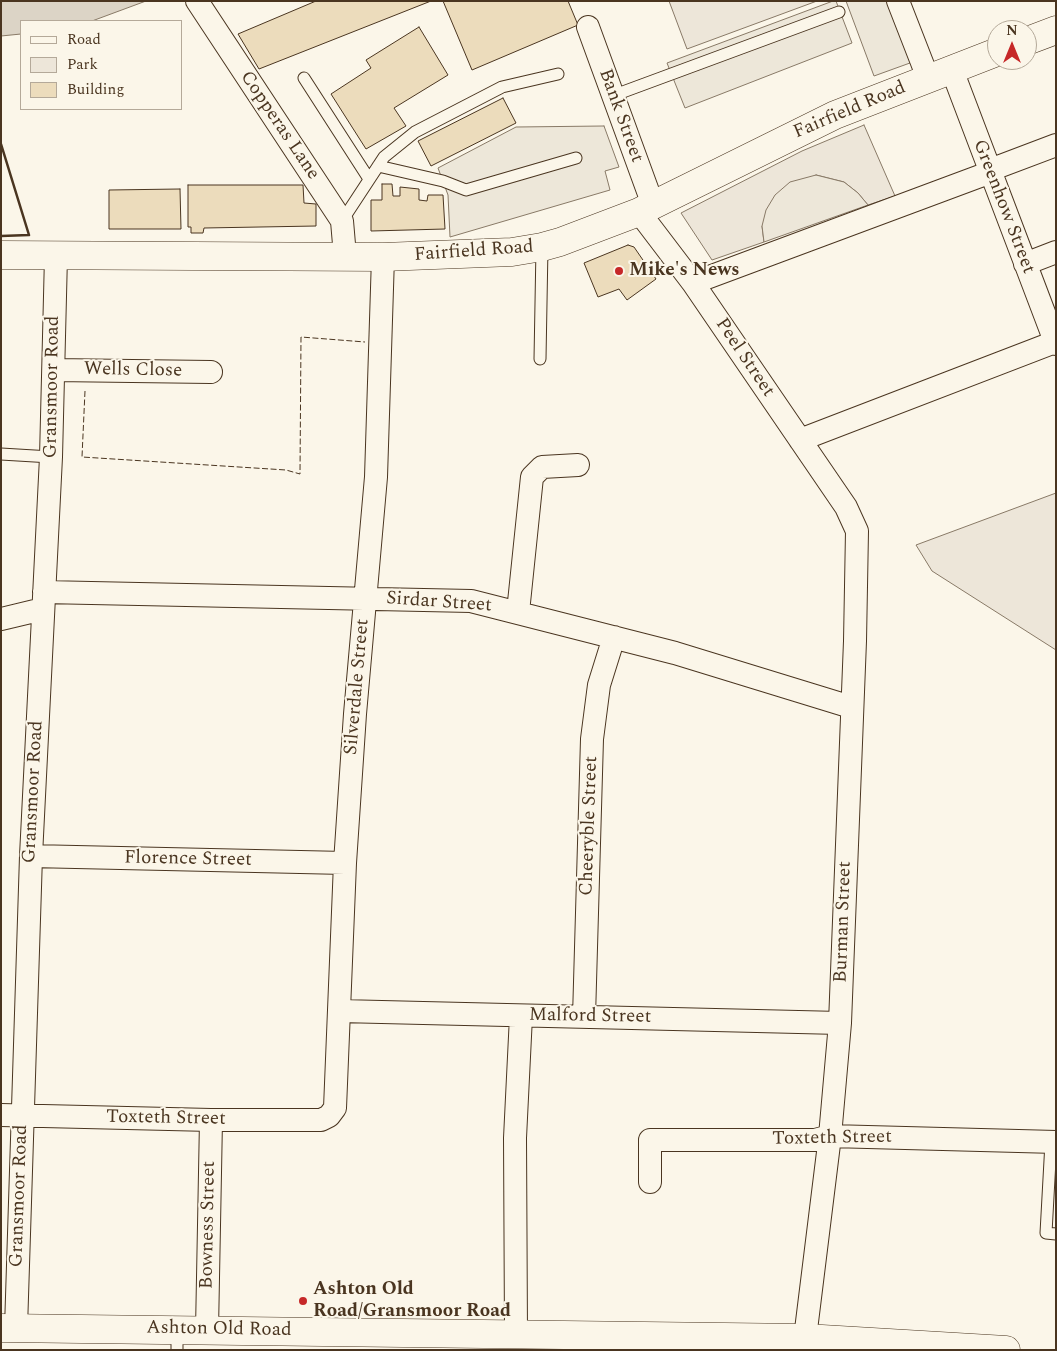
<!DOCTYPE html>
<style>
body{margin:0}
#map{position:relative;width:1057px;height:1351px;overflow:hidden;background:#fbf6e9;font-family:Spectral,serif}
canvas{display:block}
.frame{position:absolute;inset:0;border:2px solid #4a3520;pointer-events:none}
.legend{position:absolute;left:20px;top:20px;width:162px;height:90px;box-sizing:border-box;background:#fbf6e9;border:1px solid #b4a999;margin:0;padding:6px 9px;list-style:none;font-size:15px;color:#4a3520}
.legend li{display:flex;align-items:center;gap:10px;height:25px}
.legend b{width:25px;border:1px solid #b4a999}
.north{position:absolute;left:987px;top:20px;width:50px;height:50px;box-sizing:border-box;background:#fbf6e9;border:1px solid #b4a999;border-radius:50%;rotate:0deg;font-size:14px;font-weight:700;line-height:20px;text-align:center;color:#4a3520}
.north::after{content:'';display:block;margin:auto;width:18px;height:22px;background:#c62828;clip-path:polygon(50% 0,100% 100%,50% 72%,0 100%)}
</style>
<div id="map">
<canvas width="1057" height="1351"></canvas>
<div class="frame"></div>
<ul class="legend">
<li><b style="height:6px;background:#fbf6e9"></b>Road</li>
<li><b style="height:14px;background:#ede6d9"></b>Park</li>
<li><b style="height:14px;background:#ecdcbc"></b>Building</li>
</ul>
<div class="north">N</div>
</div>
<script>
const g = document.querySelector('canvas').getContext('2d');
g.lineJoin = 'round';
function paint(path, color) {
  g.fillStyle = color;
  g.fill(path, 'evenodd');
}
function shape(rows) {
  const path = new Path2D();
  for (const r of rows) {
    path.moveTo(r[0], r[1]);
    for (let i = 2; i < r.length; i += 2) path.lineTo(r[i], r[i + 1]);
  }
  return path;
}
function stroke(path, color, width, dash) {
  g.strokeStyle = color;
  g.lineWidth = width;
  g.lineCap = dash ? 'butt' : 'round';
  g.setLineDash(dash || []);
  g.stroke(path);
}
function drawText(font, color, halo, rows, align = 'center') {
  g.font = font + ' Spectral,serif';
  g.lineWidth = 4;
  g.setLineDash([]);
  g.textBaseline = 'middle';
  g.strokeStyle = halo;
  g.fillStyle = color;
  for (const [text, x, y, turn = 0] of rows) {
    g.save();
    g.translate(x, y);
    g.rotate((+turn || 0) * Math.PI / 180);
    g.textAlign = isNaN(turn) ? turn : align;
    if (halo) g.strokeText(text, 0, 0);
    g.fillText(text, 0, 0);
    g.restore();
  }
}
const green = shape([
 [669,1,817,1,687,49,669,1],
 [864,125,895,196,868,205,858,193,844,182,816,175,762,226,764,242,712,260,681,213,802,151,864,125],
 [1056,493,1056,650,932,571,916,545,1056,493]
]);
paint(green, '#ede6d9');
stroke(green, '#887966', 1);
const parking = shape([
 [833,1,836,1,852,43,685,108,667,63,833,1],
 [846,1,905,1,921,59,874,76,846,1],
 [604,126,619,167,605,171,610,190,450,237,448,195,438,168,516,127,604,126],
 [816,175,844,182,858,193,868,205,764,242,762,226,766,210,775,195,790,182,816,175]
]);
paint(parking, '#ede7d9');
stroke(parking, '#887966', 1);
const water = shape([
 [1,1,146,1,92,21,21,21,21,34,1,36,1,1]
]);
paint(water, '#dcd4c6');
stroke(water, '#887966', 1);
const building = shape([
 [316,1,431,1,259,69,238,34,316,1],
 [443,1,568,1,578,25,472,70,443,1],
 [419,27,448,75,394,108,406,126,366,149,331,94,371,68,366,60,419,27],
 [503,98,516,123,431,166,418,141,503,98],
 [382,184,392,184,393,196,400,196,400,187,419,189,419,200,427,201,428,195,443,195,445,229,371,231,371,200,382,200,382,184],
 [188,185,303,185,304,203,316,204,316,226,204,228,203,233,191,233,191,227,188,227,188,185],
 [180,189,181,229,109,229,109,190,180,189],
 [628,245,634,247,656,279,627,300,619,289,598,297,584,263,628,245]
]);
paint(building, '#ecdcbc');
stroke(building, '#4a3520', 1);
const lane = shape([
 [304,78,369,179],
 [612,96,839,12],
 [378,166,443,181,466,190,576,158],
 [342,221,384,157,415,132,502,87,558,74],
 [540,359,542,247],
 [1,454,51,457],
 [1051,1142,1046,1233,1056,1234],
 [177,1330,177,1350]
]);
const street = shape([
 [197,1,342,221,345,256],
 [898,1,928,78],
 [588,27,653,205],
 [952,70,1056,344],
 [990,170,1056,145],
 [639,212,693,283,846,507,857,531,855,641,840,1023,830,1136,805,1338],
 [1025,264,1056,252],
 [693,283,991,172],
 [54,370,211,372],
 [800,440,1055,342],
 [44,592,471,601,675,653,851,707],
 [518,612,532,477,542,467,578,465],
 [1,619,43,609],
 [31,856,345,863],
 [340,1011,840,1023],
 [584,1017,592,739,599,685,614,637],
 [1,1115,211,1120,321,1120,329,1116,335,1108,345,863,355,714,376,477,383,257],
 [650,1182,650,1140,815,1140,830,1136,1056,1142],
 [16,1328,31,856,51,457,56,256],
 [207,1330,211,1120],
 [516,1334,515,1138,521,1016]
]);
const secondary = shape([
 [1027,41,1056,30],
 [1,255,383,257,512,252,542,247,560,242,639,212,835,115,997,52]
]);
const highway = shape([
 [1,1328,805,1338,1006,1350]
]);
stroke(lane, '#4a3520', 13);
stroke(street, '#4a3520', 24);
stroke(secondary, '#4a3520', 29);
stroke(highway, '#4a3520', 29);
stroke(lane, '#fbf6e9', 11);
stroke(street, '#fbf6e9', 22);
stroke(secondary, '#fbf6e9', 28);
stroke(highway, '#fbf6e9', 28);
stroke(shape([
 [85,391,82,457,286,470,300,474,301,337,365,342]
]), '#4a3520', 1, [6, 2.5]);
stroke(shape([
 [1,144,29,235,1,236]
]), '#4a3520', 2.5);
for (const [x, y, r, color] of [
 [619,271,5,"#c62828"],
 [303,1301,5,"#c62828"]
]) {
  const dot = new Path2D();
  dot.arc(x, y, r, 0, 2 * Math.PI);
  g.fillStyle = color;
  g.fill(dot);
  stroke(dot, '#fbf6e9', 2);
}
drawText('19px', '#4a3520', '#fbf6e9', [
 ["Fairfield Road",850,111,-23],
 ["Bank Street",620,116,70],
 ["Copperas Lane",279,126,56],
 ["Greenhow Street",1003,207,69],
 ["Fairfield Road",474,252,-4],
 ["Peel Street",744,358,56],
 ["Wells Close",133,371,1],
 ["Gransmoor Road",53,387,-89],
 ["Sirdar Street",439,603,4],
 ["Silverdale Street",358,687,-85],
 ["Gransmoor Road",34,792,-87],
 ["Cheeryble Street",590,826,-88],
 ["Florence Street",188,860,1],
 ["Burman Street",844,922,-88],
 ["Malford Street",590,1017,1],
 ["Toxteth Street",166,1119,1],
 ["Toxteth Street",832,1139,-1],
 ["Gransmoor Road",20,1196,-88],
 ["Bowness Street",209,1225,-89],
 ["Ashton Old Road",219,1330,1]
]);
drawText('bold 19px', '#4a3520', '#fbf6e9', [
 ["Mike's News",629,271],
 ["Ashton Old",313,1290],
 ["Road/Gransmoor Road",313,1312]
], 'left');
</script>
